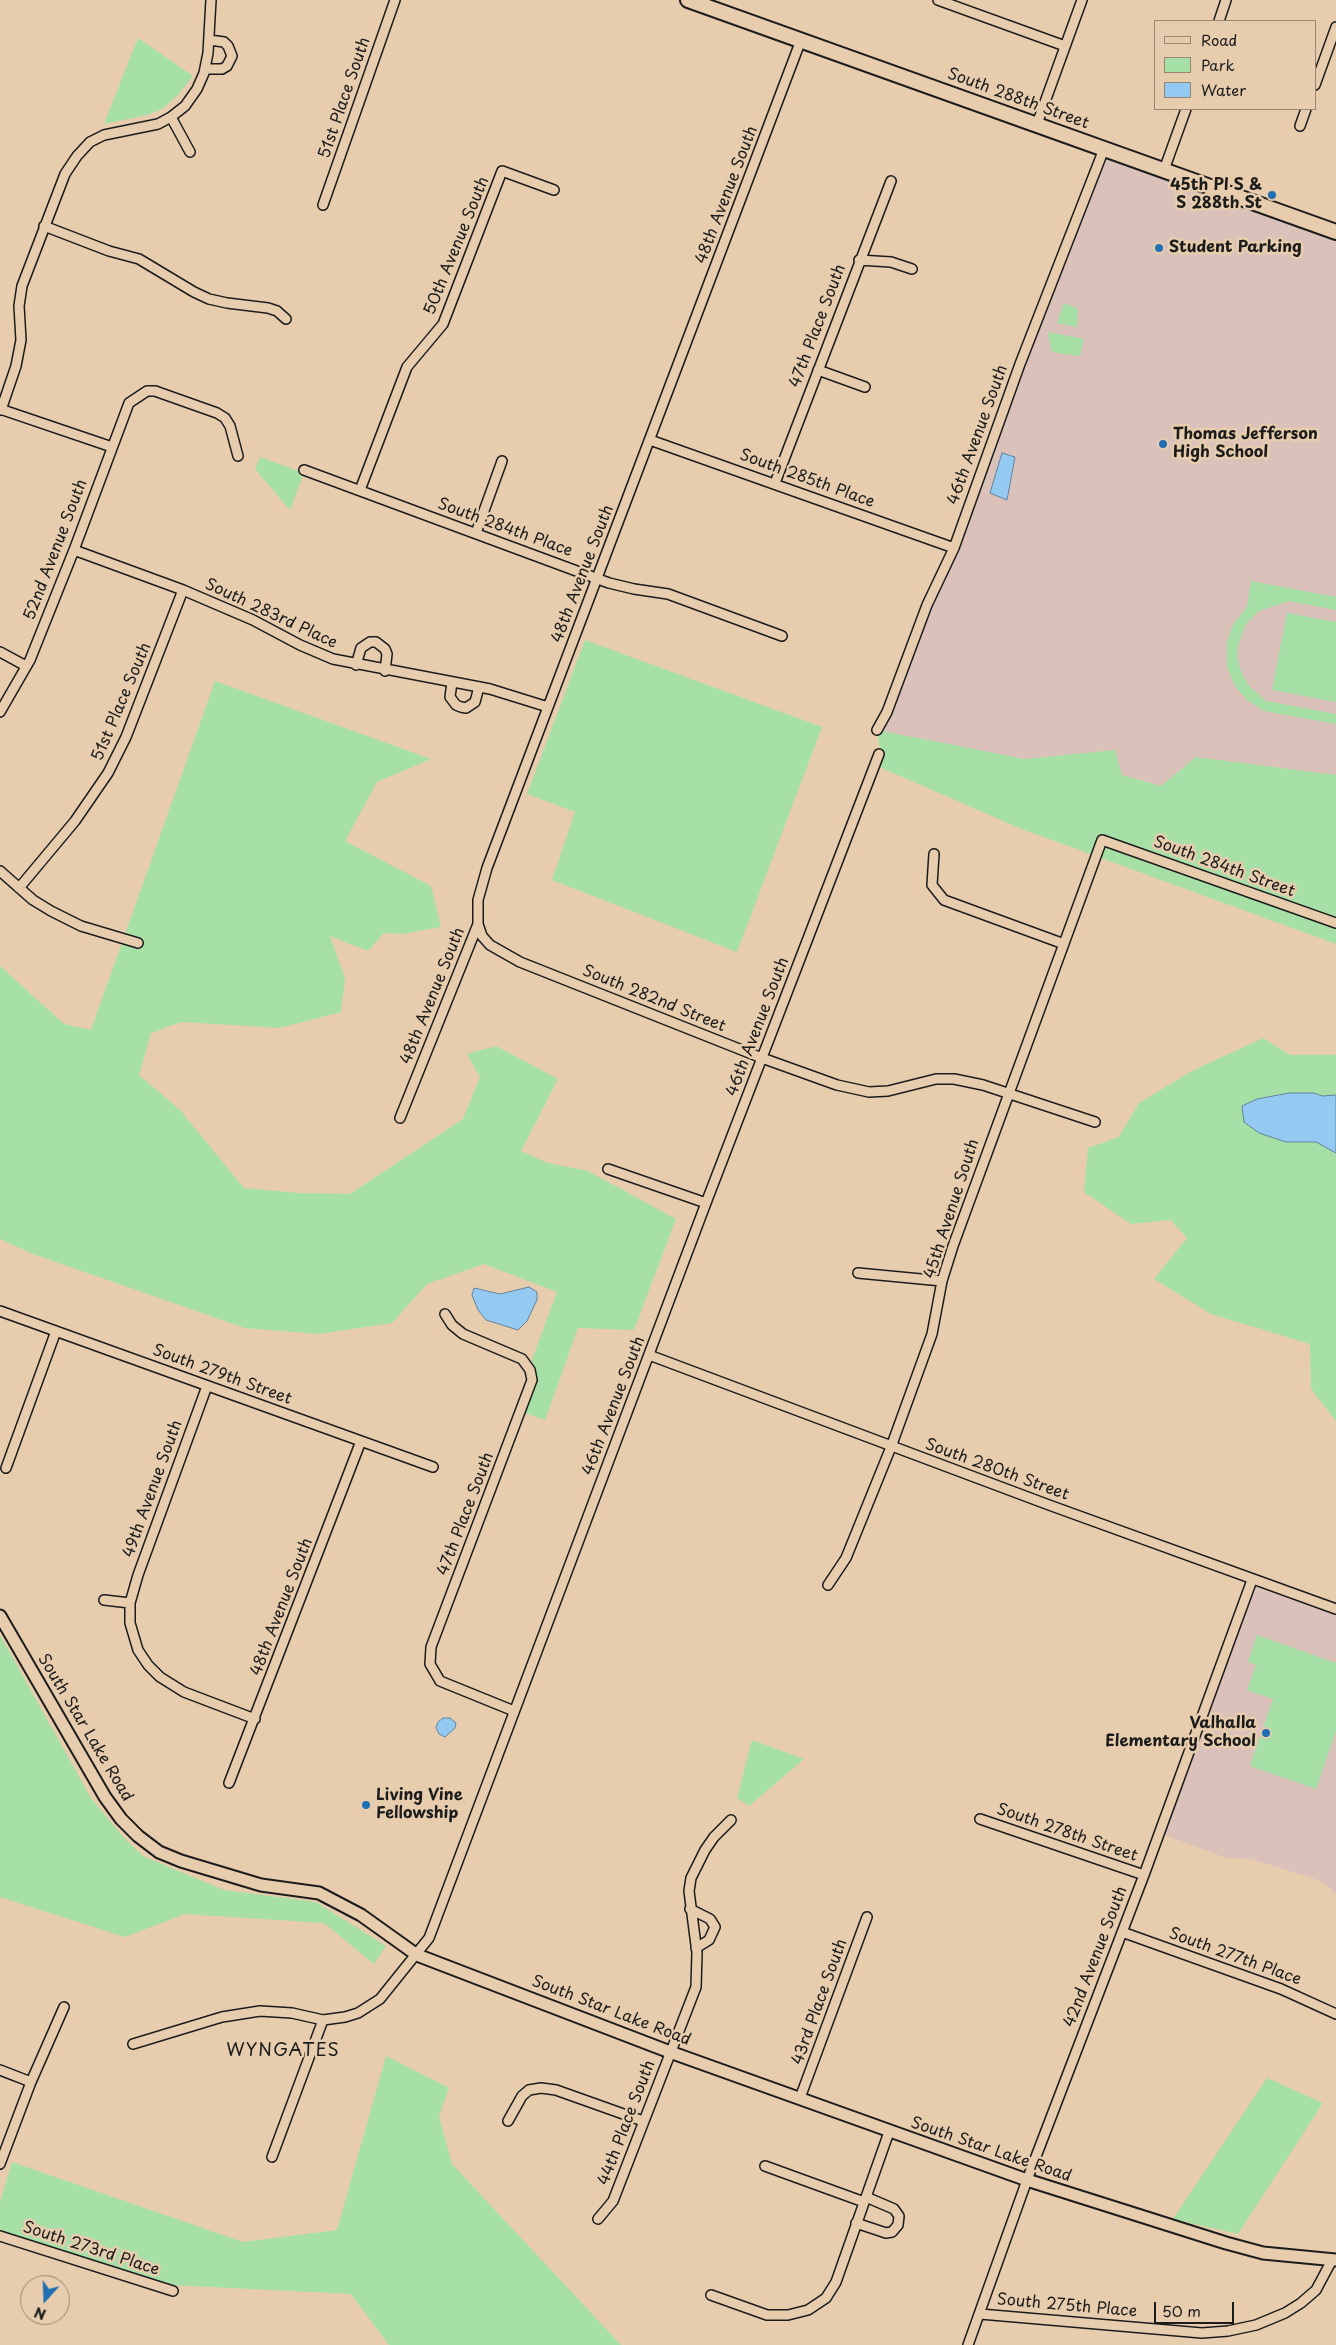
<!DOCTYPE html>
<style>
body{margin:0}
#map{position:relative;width:1336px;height:2345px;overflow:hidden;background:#e7cdae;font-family:"Playpen Sans",sans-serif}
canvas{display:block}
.legend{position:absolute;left:1154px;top:20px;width:162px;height:90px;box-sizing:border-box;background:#e7cdae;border:1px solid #968674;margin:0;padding:6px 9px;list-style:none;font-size:15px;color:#1c1c1c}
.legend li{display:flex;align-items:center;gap:10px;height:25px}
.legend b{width:25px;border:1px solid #968674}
.north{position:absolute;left:20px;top:2275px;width:50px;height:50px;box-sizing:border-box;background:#e7cdae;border:1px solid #968674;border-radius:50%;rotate:200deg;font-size:14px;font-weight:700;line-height:20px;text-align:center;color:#1c1c1c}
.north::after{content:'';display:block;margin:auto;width:18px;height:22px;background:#1f6fb2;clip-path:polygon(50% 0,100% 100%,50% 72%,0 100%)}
.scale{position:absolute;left:1154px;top:2302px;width:80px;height:22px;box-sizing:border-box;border:2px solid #1c1c1c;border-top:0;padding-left:6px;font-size:15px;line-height:18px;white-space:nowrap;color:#1c1c1c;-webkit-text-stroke:4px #e7cdae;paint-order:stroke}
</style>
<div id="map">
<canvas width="1336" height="2345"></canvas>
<ul class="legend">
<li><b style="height:6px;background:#e7cdae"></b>Road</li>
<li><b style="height:14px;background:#a6e0a6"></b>Park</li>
<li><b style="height:14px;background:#94c9f2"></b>Water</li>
</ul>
<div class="north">N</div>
<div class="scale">50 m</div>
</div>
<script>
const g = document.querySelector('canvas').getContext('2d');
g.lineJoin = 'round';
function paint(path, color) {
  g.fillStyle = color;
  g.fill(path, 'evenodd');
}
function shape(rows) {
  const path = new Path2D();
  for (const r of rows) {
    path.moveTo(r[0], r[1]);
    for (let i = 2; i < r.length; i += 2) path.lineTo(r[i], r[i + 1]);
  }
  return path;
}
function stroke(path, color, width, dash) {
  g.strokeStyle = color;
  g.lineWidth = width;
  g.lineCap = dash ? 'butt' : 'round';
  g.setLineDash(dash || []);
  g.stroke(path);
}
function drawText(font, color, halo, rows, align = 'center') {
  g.font = font + ' "Playpen Sans",sans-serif';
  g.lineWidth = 5;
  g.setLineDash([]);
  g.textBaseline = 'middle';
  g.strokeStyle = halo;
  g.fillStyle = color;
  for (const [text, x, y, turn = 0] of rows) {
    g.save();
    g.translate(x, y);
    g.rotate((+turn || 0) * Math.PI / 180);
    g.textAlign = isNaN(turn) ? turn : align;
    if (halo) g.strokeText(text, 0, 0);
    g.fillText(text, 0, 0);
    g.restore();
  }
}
paint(shape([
 [1104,149,1336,232,1336,775,1196,757,1161,786,1122,775,1115,750,1025,759,877,730,945,568],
 [1252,1580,1336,1609,1336,1895,1327,1885,1312,1878,1251,1859,1226,1858,1159,1833]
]), '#dac2bb');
paint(shape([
 [138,38,193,76,178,95,162,109,147,115,104,124],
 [1064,303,1078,309,1077,327,1057,323],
 [1048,332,1084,339,1080,356,1052,352],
 [260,457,304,473,290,510,255,469],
 [1251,581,1336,597,1336,610,1289,601,1259,611,1246,624,1238,645,1237,657,1241,671,1248,685,1266,701,1336,714,1336,724,1264,711,1247,700,1235,686,1227,667,1227,643,1233,625,1247,607],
 [1287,613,1336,622,1336,702,1272,690],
 [585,640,822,727,737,952,552,880,575,812,527,794],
 [215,681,431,759,377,782,345,841,431,886,441,927,403,934,384,933,368,951,330,936,345,979,341,1012,280,1028,181,1022,151,1033,139,1075,180,1110,244,1188,298,1193,350,1194,463,1119,480,1077,467,1054,496,1046,558,1079,521,1151,548,1163,588,1171,676,1219,634,1330,578,1328,545,1420,525,1413,537,1380,532,1360,557,1292,484,1264,427,1284,392,1323,319,1334,245,1328,33,1254,0,1239,0,966,64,1024,91,1030],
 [877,730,1025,759,1115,750,1122,775,1161,786,1196,757,1336,775,1336,944,1019,828,875,765,880,749],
 [1263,1038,1290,1055,1336,1055,1336,1095,1322,1096,1314,1093,1286,1142,1316,1142,1336,1153,1336,1421,1311,1389,1310,1344,1211,1314,1154,1279,1187,1238,1171,1220,1131,1224,1084,1192,1088,1148,1119,1137,1139,1103,1192,1071],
 [0,1635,91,1798,126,1840,143,1856,224,1890,316,1902,386,1946,374,1964,324,1923,185,1914,125,1937,0,1897],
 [1257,1635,1336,1663,1336,1731,1316,1789,1250,1766,1273,1699,1247,1690,1256,1665,1248,1662],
 [752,1740,804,1759,749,1806,737,1798],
 [386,2056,449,2088,439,2116,452,2164,621,2345,389,2345,351,2294,151,2284,0,2236,0,2202,12,2162,243,2242,337,2230],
 [1267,2078,1323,2103,1238,2234,1173,2219]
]), '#a6e0a6');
const water = shape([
 [1002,453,1015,457,1007,500,990,493,1002,453],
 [1289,1093,1314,1093,1322,1096,1336,1095,1336,1153,1316,1142,1286,1142,1259,1133,1244,1122,1242,1106,1257,1099,1289,1093],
 [529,1287,537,1292,537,1300,527,1321,518,1330,486,1320,478,1310,472,1295,474,1288,500,1294,529,1287],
 [443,1718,450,1718,456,1723,455,1728,445,1737,439,1734,436,1727,438,1722,443,1718]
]);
paint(water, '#94c9f2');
stroke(water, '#64849c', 1);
const minor = shape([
 [938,0,1065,46],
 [1219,21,1226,0],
 [205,69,222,69,227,66,232,56,228,46,224,42,209,40],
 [1315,85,1336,27],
 [171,117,190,152],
 [1037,124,1082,0],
 [1300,126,1306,109],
 [1164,170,1186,109],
 [323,205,395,0],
 [44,226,109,251,139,259,194,292,209,299,227,303,268,308,277,311,286,319],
 [859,260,891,262,912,269],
 [818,370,865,387],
 [0,409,112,447],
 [1,410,16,366,21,340,19,306,22,286,65,174,77,156,90,142,104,135,158,124,171,117,185,106,197,89,204,73,208,53,211,0],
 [650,440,954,548],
 [304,470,609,583,634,589,668,594,782,636],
 [775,483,891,181],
 [360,490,407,367,443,324,502,171,554,190],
 [476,533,502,461],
 [74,550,183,590,253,620,300,645,333,659,490,689,548,707],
 [0,652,26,666],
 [356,665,361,648,370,642,376,642,385,649,387,654,385,671],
 [452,682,450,697,456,705,461,707,466,708,475,702,479,687],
 [0,712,30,660,74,550,129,403,147,391,155,391,217,413,225,418,230,426,238,456],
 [877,730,887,712,927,605,954,548,1020,364,1104,149],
 [934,854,932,885,944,900,1064,944],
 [0,871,33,900,51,911,81,926,138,943],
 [19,888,75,821,108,773,126,737,183,590],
 [478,924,482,936,490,945,520,962,762,1058,837,1085,869,1092,888,1091,936,1079,954,1079,983,1085,1095,1122],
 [400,1118,478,924,478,900,487,868,801,40],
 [608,1169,706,1203],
 [858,1273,942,1281],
 [0,1311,433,1467],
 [445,1314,452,1325,463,1334,522,1359,530,1370,532,1380,431,1647,430,1664,440,1681,514,1711],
 [649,1355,1049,1505,1336,1609],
 [207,1386,138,1575,130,1603,130,1623,138,1650,148,1665,160,1677,184,1692,255,1719],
 [6,1468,56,1331],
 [828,1585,846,1558,891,1447,932,1334,942,1281,953,1246,1102,840,1336,923],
 [104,1600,130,1603],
 [229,1783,361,1441],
 [980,1819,1144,1875],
 [690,1909,710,1919,715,1927,709,1940,696,1948],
 [1122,1932,1281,1989,1336,2014],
 [133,2044,222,2017,260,2011,292,2013,323,2020,345,2017,358,2013,380,1999,429,1938,706,1203,879,754],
 [0,2070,31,2082],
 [800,2098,867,1917],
 [508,2121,522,2096,529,2090,541,2088,556,2090,643,2121],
 [272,2157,323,2020],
 [0,2164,31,2082,64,2007],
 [765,2166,864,2202],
 [598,2219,613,2201,696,1987,697,1953,689,1891,691,1878,705,1850,714,1837,731,1820],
 [856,2223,886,2233,892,2232,898,2225,899,2216,894,2209,866,2197],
 [0,2236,173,2291],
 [711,2295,767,2315,788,2315,808,2310,826,2298,836,2282,889,2132],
 [980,2314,1202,2333,1228,2331,1256,2325,1285,2313,1301,2303,1316,2290,1332,2260],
 [968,2345,1027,2180,1144,1875,1252,1580]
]);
const tertiary = shape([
 [0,1616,105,1797,121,1819,138,1836,159,1852,181,1861,261,1885,319,1893,361,1915,417,1955,670,2052,1027,2180,1226,2243,1263,2253,1336,2260]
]);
const secondary = shape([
 [688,0,1336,232]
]);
stroke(minor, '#1c1c1c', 12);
stroke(tertiary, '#1c1c1c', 15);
stroke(secondary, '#1c1c1c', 18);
stroke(minor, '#e7cdae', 9);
stroke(tertiary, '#e7cdae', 11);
stroke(secondary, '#e7cdae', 14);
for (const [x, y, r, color] of [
 [1272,195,5,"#1f6fb2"],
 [1159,248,5,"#1f6fb2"],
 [1163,444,5,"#1f6fb2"],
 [1266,1733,5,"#1f6fb2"],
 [366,1805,5,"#1f6fb2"]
]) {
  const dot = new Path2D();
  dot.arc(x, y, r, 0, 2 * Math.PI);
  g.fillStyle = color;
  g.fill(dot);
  stroke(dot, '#e7cdae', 2);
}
drawText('16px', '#1c1c1c', '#e7cdae', [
 ["51st Place South",345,98,-71],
 ["South 288th Street",1018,99,20],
 ["48th Avenue South",727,195,-69],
 ["50th Avenue South",457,246,-68],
 ["47th Place South",818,326,-69],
 ["46th Avenue South",978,435,-70],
 ["South 285th Place",807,479,20],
 ["South 284th Place",505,528,20],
 ["52nd Avenue South",56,550,-69],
 ["48th Avenue South",583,574,-69],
 ["South 283rd Place",271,614,25],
 ["51st Place South",122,702,-67],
 ["South 284th Street",1224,867,20],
 ["48th Avenue South",433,996,-68],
 ["South 282nd Street",654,999,22],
 ["46th Avenue South",758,1027,-69],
 ["45th Avenue South",952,1209,-72],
 ["South 279th Street",222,1375,20],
 ["46th Avenue South",614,1406,-69],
 ["South 280th Street",997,1470,20],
 ["49th Avenue South",153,1489,-70],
 ["47th Place South",466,1514,-69],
 ["48th Avenue South",282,1607,-69],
 ["South Star Lake Road",85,1728,59],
 ["South 278th Street",1067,1833,19],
 ["42nd Avenue South",1096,1957,-69],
 ["South 277th Place",1235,1957,20],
 ["43rd Place South",820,2002,-70],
 ["South Star Lake Road",611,2011,21],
 ["44th Place South",627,2123,-69],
 ["South Star Lake Road",991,2150,19],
 ["South 273rd Place",91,2249,18],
 ["South 275th Place",1067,2306,5]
]);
drawText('bold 16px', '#1c1c1c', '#e7cdae', [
 ["45th Pl S &",1262,186,"right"],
 ["S 288th St",1262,204,"right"],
 ["Student Parking",1169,248],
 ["Thomas Jefferson",1173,435],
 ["High School",1173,453],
 ["Valhalla",1256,1724,"right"],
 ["Elementary School",1256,1742,"right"],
 ["Living Vine",376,1796],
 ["Fellowship",376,1814]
], 'left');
g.letterSpacing = '1px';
drawText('18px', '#1c1c1c', '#e7cdae', [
 ["WYNGATES",283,2051]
]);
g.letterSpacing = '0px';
</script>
